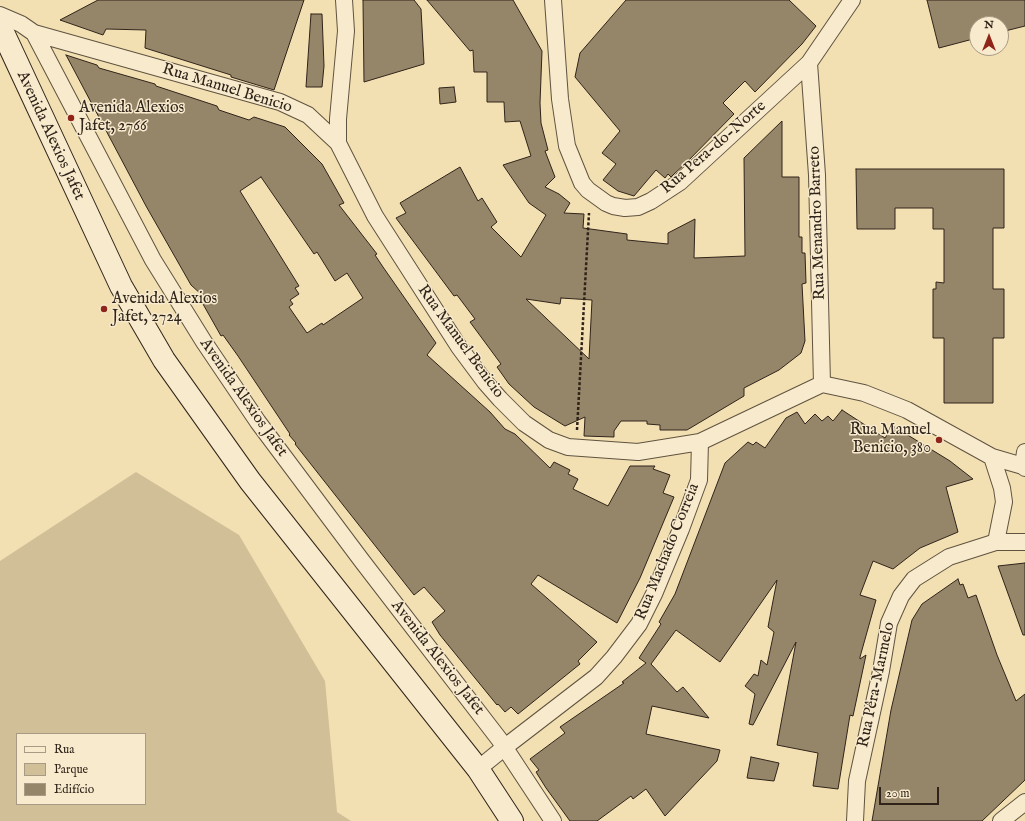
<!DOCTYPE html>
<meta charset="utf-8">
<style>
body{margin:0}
#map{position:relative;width:1025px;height:821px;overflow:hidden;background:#f2dfb2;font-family:"IM FELL English",serif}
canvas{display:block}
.legend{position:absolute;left:16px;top:733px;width:130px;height:72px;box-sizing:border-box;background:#f7eacd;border:1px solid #a79b85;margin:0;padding:5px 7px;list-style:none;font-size:12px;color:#30241a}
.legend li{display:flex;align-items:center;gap:8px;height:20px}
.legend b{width:20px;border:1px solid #a79b85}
.north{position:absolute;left:969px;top:16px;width:40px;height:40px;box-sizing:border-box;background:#f7eacd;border:1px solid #a79b85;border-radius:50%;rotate:0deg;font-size:11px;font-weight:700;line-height:16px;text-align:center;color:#30241a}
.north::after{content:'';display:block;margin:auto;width:14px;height:18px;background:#8f2418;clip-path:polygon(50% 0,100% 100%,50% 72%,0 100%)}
.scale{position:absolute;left:879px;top:787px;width:60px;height:18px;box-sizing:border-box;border:2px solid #30241a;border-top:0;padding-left:5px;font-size:12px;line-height:14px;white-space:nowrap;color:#30241a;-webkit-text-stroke:3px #f7eacd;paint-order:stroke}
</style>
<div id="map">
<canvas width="1025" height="821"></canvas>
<ul class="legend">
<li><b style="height:5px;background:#f7eacd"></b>Rua</li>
<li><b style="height:11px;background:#d1bf98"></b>Parque</li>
<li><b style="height:11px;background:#958569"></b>Edifício</li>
</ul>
<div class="north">N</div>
<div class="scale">20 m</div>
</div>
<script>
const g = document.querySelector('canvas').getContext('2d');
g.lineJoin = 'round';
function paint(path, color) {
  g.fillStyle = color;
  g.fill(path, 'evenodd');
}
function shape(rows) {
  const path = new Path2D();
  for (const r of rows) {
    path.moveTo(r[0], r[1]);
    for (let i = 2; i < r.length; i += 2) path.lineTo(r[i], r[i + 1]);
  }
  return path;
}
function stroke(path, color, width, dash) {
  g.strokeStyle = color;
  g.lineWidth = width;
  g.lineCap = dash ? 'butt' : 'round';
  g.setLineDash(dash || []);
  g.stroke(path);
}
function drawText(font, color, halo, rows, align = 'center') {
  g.font = font + ' "IM FELL English",serif';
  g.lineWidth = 3;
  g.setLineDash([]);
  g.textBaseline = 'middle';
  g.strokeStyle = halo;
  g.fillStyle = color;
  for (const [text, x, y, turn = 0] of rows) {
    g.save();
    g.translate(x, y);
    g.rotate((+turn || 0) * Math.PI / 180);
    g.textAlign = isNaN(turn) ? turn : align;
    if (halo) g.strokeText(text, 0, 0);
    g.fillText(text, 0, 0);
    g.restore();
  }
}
paint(shape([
 [136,472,239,535,325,681,337,812,351,821,0,821,0,561],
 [17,734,145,734,145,804,17,804]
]), '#d1bf98');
const building = shape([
 [98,0,304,0,274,90,231,77,231,75,145,48,146,30,106,29,103,35,60,20,98,0],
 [363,0,414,0,421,9,424,64,364,82,363,0],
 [427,0,513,0,542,51,540,103,541,123,548,150,545,151,555,177,545,187,559,194,570,203,564,213,584,214,583,228,627,234,627,240,668,244,668,233,695,219,694,258,745,256,744,158,782,121,782,177,799,177,799,237,802,237,802,253,805,253,806,283,802,284,805,341,801,353,779,370,744,388,744,396,687,430,660,430,660,425,647,424,647,421,621,421,614,431,614,437,584,436,585,417,565,426,534,407,509,384,497,367,501,364,470,322,475,319,457,295,454,296,396,218,406,213,400,203,460,167,478,201,482,198,497,222,491,227,521,257,546,215,529,203,503,165,531,156,520,121,505,122,504,102,487,102,487,72,474,72,473,50,470,51,427,0],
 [561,298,592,300,589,359,526,299,560,304,561,298],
 [626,0,789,0,816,26,802,44,755,92,745,81,723,103,734,114,685,164,674,174,671,177,668,174,665,178,656,170,634,196,618,191,603,180,616,164,602,153,620,131,575,77,580,53,626,0],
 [927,0,1025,0,1025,26,1001,32,1001,24,977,24,977,38,939,48,927,0],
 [311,14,322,14,324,66,322,87,306,87,311,14],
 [66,55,97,65,99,68,155,84,156,86,217,106,219,110,249,120,254,117,285,127,322,164,344,203,339,205,377,254,375,255,383,267,436,343,427,355,490,412,505,429,515,434,550,468,554,462,570,470,568,474,578,479,573,489,608,506,630,466,655,466,653,469,670,475,663,493,674,497,640,578,617,623,538,575,531,584,597,642,578,661,580,664,518,714,511,707,505,712,498,704,497,705,440,635,432,622,445,611,424,587,414,595,295,444,296,443,289,435,290,434,238,356,223,335,221,336,199,297,202,295,191,285,146,206,66,55],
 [261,177,314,254,317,252,335,281,347,273,363,298,323,325,322,323,307,333,289,307,293,304,290,300,299,294,295,288,299,286,240,191,261,177],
 [454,87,456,102,440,104,439,88,454,87],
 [856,169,1004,169,1004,228,993,228,993,289,1004,289,1004,338,993,338,993,403,944,403,944,338,933,338,933,289,936,289,936,282,944,283,944,229,933,229,933,208,895,208,895,229,857,229,856,169],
 [842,410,885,438,893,426,950,461,973,479,946,487,958,532,920,548,893,569,873,561,860,595,876,600,860,657,860,659,866,655,853,716,850,715,838,789,813,786,818,753,777,745,796,642,753,725,749,724,755,694,745,686,754,674,758,676,761,660,767,665,774,632,768,627,777,580,720,662,676,630,651,664,677,692,683,687,709,718,652,706,646,734,720,750,717,761,665,816,646,789,633,799,631,796,597,821,570,821,546,788,536,772,539,770,530,759,565,733,560,727,624,683,622,682,646,663,639,658,661,624,659,622,675,594,725,463,748,442,753,445,756,442,765,448,786,418,797,412,805,424,815,414,822,421,828,416,833,421,842,410],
 [1025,563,1025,635,1023,635,998,566,1025,563],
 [958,579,960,585,963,584,968,598,976,595,997,655,1016,701,1025,694,1025,780,982,821,872,821,891,710,912,620,922,604,958,579],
 [751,757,779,763,774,781,747,778,751,757]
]);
paint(building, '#958569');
stroke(building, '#30241a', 1);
const street = shape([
 [553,0,560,99,567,146,582,183,588,190,606,203,613,206,625,208,638,207,651,201,680,182,809,63,852,0],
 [0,15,21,24,34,33,153,260,204,342,258,422,362,561,499,739,553,821],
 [34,33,280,102,308,115,338,143,375,216,459,347,485,382,500,399,524,423,549,440,568,447,638,452,700,442,822,384,864,393,907,410,992,457,1002,488,1004,502,996,542],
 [809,63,817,175,822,384],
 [338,143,338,119,346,31,344,0],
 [1025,452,1023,466,1025,468],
 [992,457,1023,466],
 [478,769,505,747,596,677,614,657,639,624,654,594,681,529,699,480,700,442],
 [855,821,857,781,881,671,889,623,901,596,914,579,949,557,996,542,1025,542],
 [1001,821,1025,802]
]);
const secondary = shape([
 [0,26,121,286,164,360,250,481,478,769,512,821]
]);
stroke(street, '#605340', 18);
stroke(secondary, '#30241a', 24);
stroke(shape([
 [577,430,589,213]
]), '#30241a', 2.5, [3, 2]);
stroke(street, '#f7eacd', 16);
stroke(secondary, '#f7eacd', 22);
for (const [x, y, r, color] of [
 [71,118,4,"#8f2418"],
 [104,309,4,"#8f2418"],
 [939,440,4,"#8f2418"]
]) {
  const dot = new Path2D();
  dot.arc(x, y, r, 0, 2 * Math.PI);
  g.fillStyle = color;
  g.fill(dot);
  stroke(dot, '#f7eacd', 1.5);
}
drawText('16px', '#30241a', '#f7eacd', [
 ["Rua Manuel Benicio",227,89,17],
 ["Avenida Alexios Jafet",50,136,65],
 ["Rua Pera-do-Norte",714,148,-41],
 ["Rua Menandro Barreto",818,223,-92],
 ["Rua Manuel Benicio",460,342,54],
 ["Avenida Alexios Jafet",243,398,55],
 ["Rua Machado Correia",668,552,-68],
 ["Avenida Alexios Jafet",437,658,52],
 ["Rua Pêra-Marmelo",877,685,-78]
]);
drawText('16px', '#30241a', '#f7eacd', [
 ["Avenida Alexios",79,109],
 ["Jafet, 2766",79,127],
 ["Avenida Alexios",112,300],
 ["Jafet, 2724",112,318],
 ["Rua Manuel",931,431,"right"],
 ["Benicio, 380",931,449,"right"]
], 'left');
</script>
